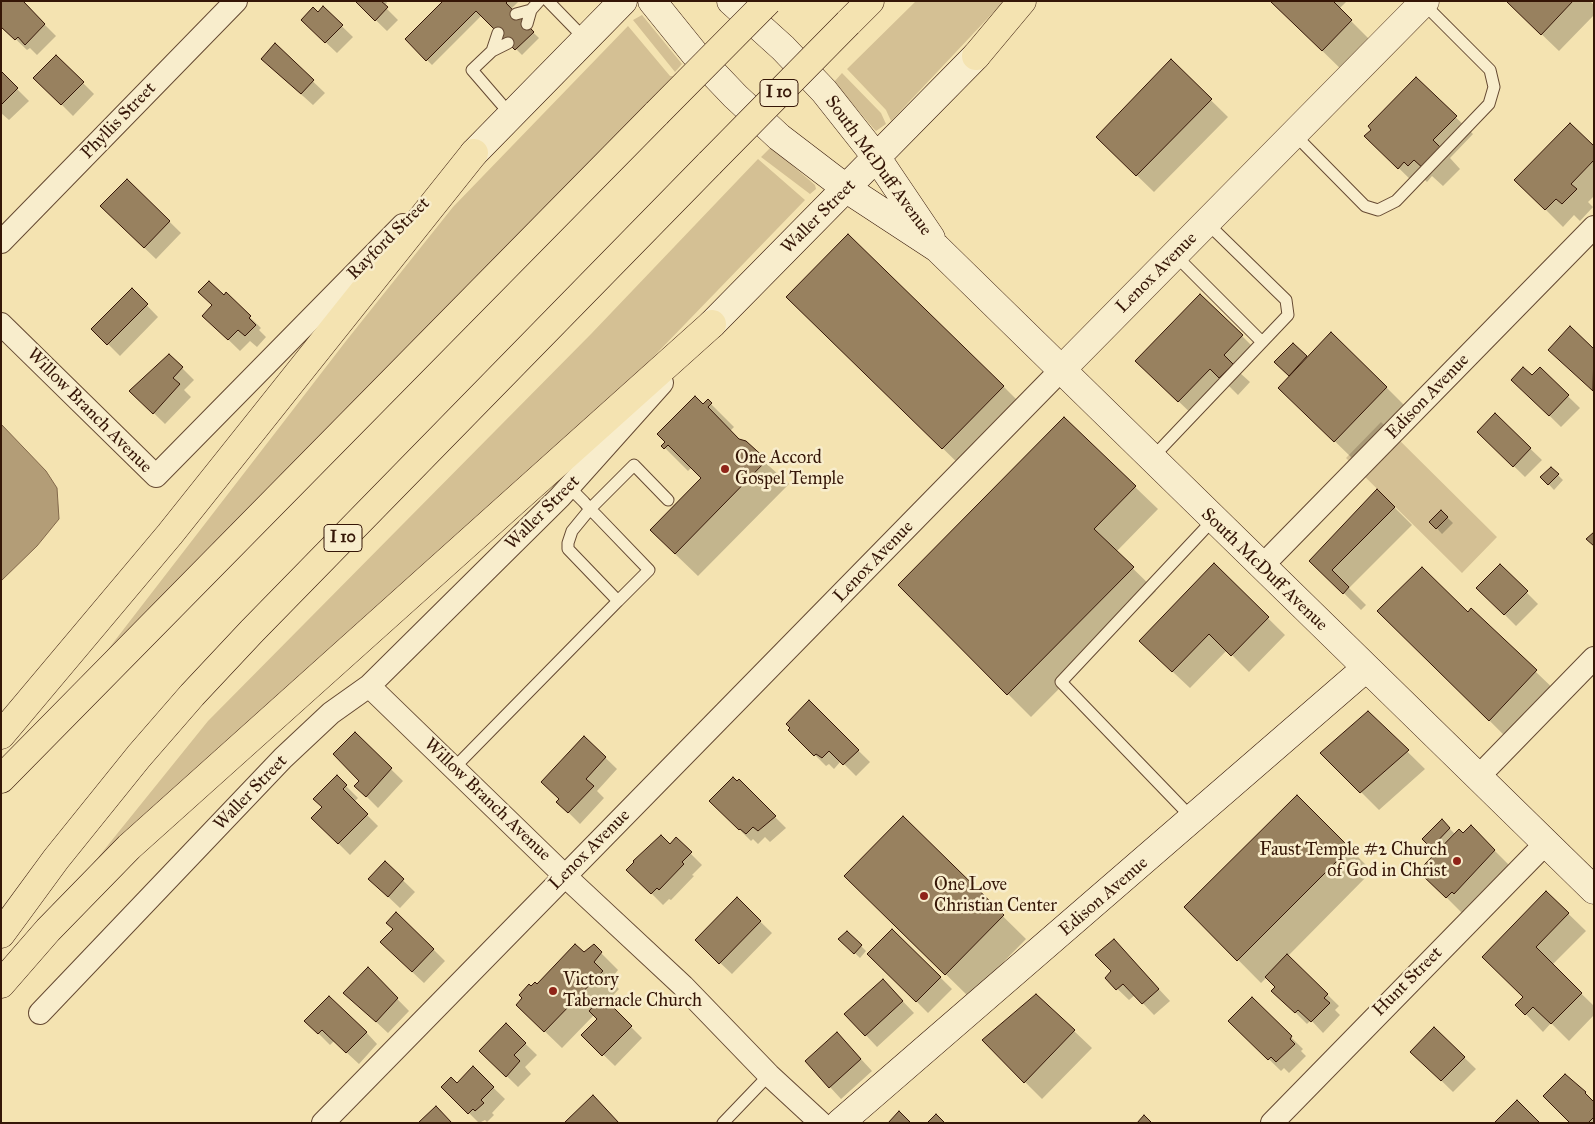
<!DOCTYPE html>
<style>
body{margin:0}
#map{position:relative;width:1595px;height:1124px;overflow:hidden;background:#f4e3b1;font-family:"IM FELL Great Primer",serif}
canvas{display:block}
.frame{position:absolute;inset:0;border:2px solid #351607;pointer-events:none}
</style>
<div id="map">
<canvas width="1595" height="1124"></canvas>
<div class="frame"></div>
</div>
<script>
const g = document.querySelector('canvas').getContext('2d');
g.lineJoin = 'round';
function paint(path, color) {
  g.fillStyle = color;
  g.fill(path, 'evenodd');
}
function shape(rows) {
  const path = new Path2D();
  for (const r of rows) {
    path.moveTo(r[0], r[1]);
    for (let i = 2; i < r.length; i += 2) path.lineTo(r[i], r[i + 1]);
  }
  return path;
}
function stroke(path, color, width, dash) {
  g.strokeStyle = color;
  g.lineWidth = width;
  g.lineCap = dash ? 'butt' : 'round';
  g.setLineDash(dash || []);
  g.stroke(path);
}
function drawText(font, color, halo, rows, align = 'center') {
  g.font = font + ' "IM FELL Great Primer",serif';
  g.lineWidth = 5;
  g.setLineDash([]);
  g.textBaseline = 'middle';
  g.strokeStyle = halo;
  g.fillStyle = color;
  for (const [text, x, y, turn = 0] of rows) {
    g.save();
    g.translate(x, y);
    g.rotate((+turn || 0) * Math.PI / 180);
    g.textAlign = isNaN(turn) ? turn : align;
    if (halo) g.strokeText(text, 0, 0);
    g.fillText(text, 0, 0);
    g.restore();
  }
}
paint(shape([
 [916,1,1004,1,891,121,886,110,847,69],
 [642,15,682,64,675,72,633,20],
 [628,26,670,76,673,76,96,665,346,341,453,207],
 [842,73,881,113,886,124,876,131,874,129,834,82],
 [771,147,815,185,816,189,810,194,761,157],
 [758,159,805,200,629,382,75,886,208,721,591,334],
 [1381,422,1497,537,1462,573,1346,458]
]), '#d4c094');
const water = shape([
 [1,424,46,471,57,488,59,519,37,546,1,581,1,424]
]);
paint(water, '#b39d77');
stroke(water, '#81674a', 1);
paint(shape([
 [21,1,56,36,37,55,30,48,27,50,1,25],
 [356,1,386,1,387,3,384,6,398,20,387,31],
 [444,1,519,1,510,10,539,38,522,55,482,15,432,65,406,39],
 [1271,1,1347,1,1339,9,1374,44,1345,73],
 [1507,1,1590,1,1594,5,1594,15,1559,51],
 [323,8,353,37,337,53,302,20,318,13],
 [275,45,325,93,313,105,274,70],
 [56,56,94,94,73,116,35,78],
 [1171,61,1228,117,1154,192,1097,137],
 [1,73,29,101,9,120,1,113],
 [1416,79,1473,134,1450,158,1460,169,1443,186,1432,176,1427,182,1423,178,1416,185,1366,136],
 [1594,147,1594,196,1588,202,1593,207,1580,221,1574,215,1563,227,1516,180],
 [127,180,181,233,156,259,113,218],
 [132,290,158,317,120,356,93,329],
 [226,294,261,328,259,330,266,337,257,347,250,341,240,351,204,316],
 [811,320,1003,386,1026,409,966,471],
 [1242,336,1259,353,1240,373,1250,382,1238,395,1228,385,1196,418,1154,378],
 [1293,345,1308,358,1386,387,1404,405,1352,458,1280,388,1291,376,1276,362],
 [169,355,194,380,184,390,191,397,165,424,131,391],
 [1540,369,1580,408,1561,427,1513,380,1532,377],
 [708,401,734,427,730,431,789,484,698,576,674,553,703,478,692,467,688,471,663,446],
 [1495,415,1542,460,1525,477,1479,432],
 [1551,468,1563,480,1554,490,1542,477],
 [1135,487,1158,509,1116,552,1156,591,1031,717,899,585],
 [1377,490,1412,525,1349,588,1366,605,1361,610,1311,561],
 [1441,511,1453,523,1442,534,1431,522],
 [1214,565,1285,635,1249,672,1227,650,1190,688,1158,658],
 [1500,566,1538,604,1516,626,1478,588],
 [1471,610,1559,694,1512,743,1379,611,1468,614],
 [809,702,870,762,856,776,841,761,834,769,829,764,826,766,790,730],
 [1368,713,1425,769,1379,810,1322,753],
 [355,734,403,781,378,808,356,786,361,781],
 [584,737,617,769,597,791,604,798,580,824,558,802],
 [337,777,358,798,354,802,378,826,350,855,313,818,324,807],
 [739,781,786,828,770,842,765,837,758,844,753,839,751,841,711,801],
 [1297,796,1372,871,1288,956,1339,1006,1335,1010,1340,1015,1323,1033,1311,1020,1307,1024,1285,1002,1277,987,1267,977,1261,983,1186,907],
 [903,818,1026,939,969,997,869,899],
 [1442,821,1455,834,1463,834,1471,827,1512,868,1464,915,1423,874,1437,853,1423,839],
 [676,839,702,865,692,875,694,876,671,900,669,899,663,905,628,870,636,862,670,845],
 [385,863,415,892,400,908,382,891],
 [1546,892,1586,931,1552,965,1594,1006,1594,1015,1569,1041,1551,1023,1543,1032,1517,1005,1524,997],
 [737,899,772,933,732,974,696,940],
 [892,930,952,989,928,1013,869,954],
 [847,932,866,951,860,958,840,939],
 [1114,941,1170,1001,1154,1015,1135,995,1129,1000,1106,978,1113,971],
 [594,946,618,970,610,980,619,989,602,1007,606,1011,611,1007,642,1038,615,1066,583,1035,599,1019,594,1015,562,1048,535,1022,531,988],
 [433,949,445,961,424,983,393,954],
 [368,969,409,1011,388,1033,345,993],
 [894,992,914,1013,877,1047,846,1014],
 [1252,999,1303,1049,1301,1051,1306,1056,1289,1073,1284,1068,1281,1071,1230,1021],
 [306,1021,366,1032,377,1044,359,1064,334,1041,330,1045],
 [506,1025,537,1055,525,1067,531,1074,518,1087,481,1051],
 [1435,1029,1476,1069,1453,1092,1412,1052],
 [1074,1031,1092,1048,1042,1099,984,1041],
 [849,1046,872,1071,841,1099,830,1087],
 [473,1068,505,1099,492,1113,494,1115,487,1122,485,1120,479,1123,443,1087,457,1085],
 [1565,1076,1594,1102,1594,1123,1572,1123]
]), '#0003');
const building = shape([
 [1,1,23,1,45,24,25,45,18,37,15,40,1,27,1,1],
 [355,1,381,1,388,7,375,21,355,1],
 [443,1,508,1,506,3,534,32,515,50,476,11,426,61,405,39,443,1],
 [1270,1,1333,1,1352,20,1322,51,1270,1],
 [1506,1,1573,1,1541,35,1506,1],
 [323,6,343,25,325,43,301,20,313,7,318,12,323,6],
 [275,43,314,80,301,94,261,59,275,43],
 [56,55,84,82,61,105,33,78,56,55],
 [1171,59,1212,99,1136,176,1096,137,1171,59],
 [1,71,18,88,1,105,1,71],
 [1416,77,1457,116,1433,140,1444,151,1425,170,1414,160,1408,166,1404,162,1398,169,1364,136,1371,130,1368,126,1416,77],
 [1570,123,1594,146,1594,160,1571,184,1577,189,1562,204,1556,199,1545,210,1514,180,1570,123],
 [127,179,170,221,144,248,100,206,127,179],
 [848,234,1004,386,942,449,786,297,848,234],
 [209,281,224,295,226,292,251,316,249,318,256,325,245,336,238,330,228,340,202,316,212,305,198,292,209,281],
 [132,288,148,304,107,345,91,329,132,288],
 [1200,294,1243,335,1224,355,1233,364,1219,378,1210,369,1178,402,1135,361,1200,294],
 [1570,326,1594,349,1593,391,1548,350,1570,326],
 [1331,332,1387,387,1334,442,1278,388,1331,332],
 [1293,343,1307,356,1289,376,1274,362,1293,343],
 [169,354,183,367,173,378,180,384,153,414,129,391,169,354],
 [1523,367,1532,375,1540,367,1569,395,1549,416,1511,380,1523,367],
 [695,396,703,404,708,399,712,403,708,407,739,439,746,441,767,460,675,554,650,530,701,478,668,445,664,449,661,446,665,442,657,434,695,396],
 [1495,413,1531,448,1513,467,1477,432,1495,413],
 [1064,417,1136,486,1094,529,1134,567,1007,695,898,585,1064,417],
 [1551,467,1559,474,1548,485,1540,477,1551,467],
 [1377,489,1395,507,1332,570,1349,587,1343,594,1309,561,1377,489],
 [1441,510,1448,517,1436,529,1429,522,1441,510],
 [1594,532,1594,546,1586,539,1594,532],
 [1214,563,1269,617,1231,656,1209,634,1172,672,1139,641,1214,563],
 [1500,564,1528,591,1504,615,1476,588,1500,564],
 [1422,567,1468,612,1471,608,1537,670,1489,721,1377,611,1422,567],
 [809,700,859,750,843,765,829,751,822,758,816,754,814,756,788,730,790,728,786,724,809,700],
 [1368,711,1409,750,1360,793,1320,753,1368,711],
 [355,732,392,768,366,797,354,786,359,781,333,754,355,732],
 [584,736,606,757,586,779,594,786,568,813,556,802,559,799,541,782,584,736],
 [337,775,347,785,343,789,368,814,338,844,311,818,322,807,313,799,337,775],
 [733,777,737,781,739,779,776,816,758,831,753,827,746,834,740,829,739,830,709,801,733,777],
 [1297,795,1350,848,1237,961,1184,907,1297,795],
 [903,816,1004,915,945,975,844,876,903,816],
 [1442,819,1450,828,1431,848,1422,839,1442,819],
 [1471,825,1495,850,1454,894,1452,892,1446,898,1421,874,1427,868,1424,865,1459,829,1463,833,1471,825],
 [661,835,670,844,676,837,692,852,682,862,684,864,659,890,657,888,651,894,626,870,634,862,633,861,661,835],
 [385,861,404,879,388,897,368,879,385,861],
 [1546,891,1569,913,1536,947,1582,993,1551,1024,1533,1007,1525,1015,1515,1005,1523,997,1482,957,1546,891],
 [737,897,761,921,719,964,695,940,737,897],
 [396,912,434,949,412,972,380,942,393,929,386,923,396,912],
 [892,929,941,977,916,1002,867,954,892,929],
 [847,931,862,945,854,954,838,939,847,931],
 [1114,939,1159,989,1142,1004,1123,984,1116,990,1105,978,1111,971,1095,955,1114,939],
 [575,944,584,952,594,944,602,952,594,962,603,971,544,1032,516,1005,522,998,519,995,529,984,531,986,535,982,537,984,575,944],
 [1287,954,1328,994,1324,998,1330,1003,1311,1022,1298,1010,1295,1013,1271,991,1275,987,1265,977,1287,954],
 [368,967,398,998,376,1022,343,993,368,967],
 [883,979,903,1001,865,1036,844,1014,883,979],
 [1036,994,1075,1030,1024,1083,982,1040,1036,994],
 [329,996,367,1032,346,1053,322,1030,318,1034,304,1021,329,996],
 [1252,997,1292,1036,1290,1039,1295,1044,1276,1062,1271,1057,1268,1060,1228,1021,1252,997],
 [598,1001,606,1009,611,1005,632,1026,602,1056,581,1035,597,1019,589,1011,598,1001],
 [506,1023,526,1043,514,1055,520,1061,506,1077,479,1051,506,1023],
 [1434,1027,1465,1057,1441,1081,1410,1052,1434,1027],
 [837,1032,861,1059,829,1088,805,1061,837,1032],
 [473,1066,494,1087,481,1100,484,1103,475,1111,473,1109,468,1114,441,1087,451,1077,457,1083,473,1066],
 [1565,1074,1586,1092,1585,1093,1594,1102,1594,1117,1588,1123,1570,1123,1543,1096,1565,1074],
 [593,1095,619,1123,564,1123,593,1095],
 [1517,1100,1540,1123,1494,1123,1517,1100],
 [436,1106,452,1123,418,1123,436,1106],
 [899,1111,911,1123,888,1123,899,1111],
 [936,1114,945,1123,927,1123,936,1114],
 [1144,1115,1152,1123,1137,1123,1144,1115]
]);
paint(building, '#98815f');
stroke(building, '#351607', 1);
const service = shape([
 [548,1,585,39],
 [516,14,531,10,539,1],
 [527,24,531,10],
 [498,33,492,51,472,70,510,114],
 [492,51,508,43],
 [1294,134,1365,206,1378,210,1396,201,1489,104,1494,87,1490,70,1423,3],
 [1175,255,1262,342],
 [1152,458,1288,315,1286,300,1207,223],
 [570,488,584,502,590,509,597,516,649,570,618,601,568,549,568,543,572,531,590,509,634,465,668,500],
 [454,768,618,601],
 [1193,819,1061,682,1213,520],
 [723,1123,769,1075]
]);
const minor = shape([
 [1,242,236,1],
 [1,324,156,476,403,225],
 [1261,567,1594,227],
 [369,686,565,876,683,986,769,1075,821,1123],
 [1479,776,1594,658],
 [40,1013,283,758,331,713,369,686,560,497,662,383],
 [323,1123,1061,370],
 [1272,1123,1546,843]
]);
const tertiary = shape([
 [1061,370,1425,1]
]);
const secondary = shape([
 [652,1,694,53,735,96,779,137,847,189,937,248,1594,890],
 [731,1,783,48,824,91,877,158,931,238],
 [474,153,623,1],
 [712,324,976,56],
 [840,1123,1366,668]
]);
const motorway = shape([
 [848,23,870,1],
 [976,56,1022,1],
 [1,735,170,534,474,153],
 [1,779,657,113],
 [1,934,56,859,139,756,192,695,252,631,710,163],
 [1,984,48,930,129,847,712,324]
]);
stroke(service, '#654932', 13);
stroke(minor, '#654932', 24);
stroke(tertiary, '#654932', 29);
stroke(secondary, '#351607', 29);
stroke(motorway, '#351607', 29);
stroke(service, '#f8edcc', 11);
stroke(minor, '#f8edcc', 22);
stroke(tertiary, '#f8edcc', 28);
stroke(secondary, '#f8edcc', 28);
stroke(motorway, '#f4e3b1', 28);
const motorwayBridge = shape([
 [657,113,768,1],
 [710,163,848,23]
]);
stroke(motorwayBridge, '#351607', 29, []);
stroke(motorwayBridge, '#f4e3b1', 28);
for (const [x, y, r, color] of [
 [725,469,5,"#8f2418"],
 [1457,861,5,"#8f2418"],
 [924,896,5,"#8f2418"],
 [553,991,5,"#8f2418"]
]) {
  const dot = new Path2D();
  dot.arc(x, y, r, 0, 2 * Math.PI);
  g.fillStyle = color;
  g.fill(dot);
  stroke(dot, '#f8edcc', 2);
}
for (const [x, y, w] of [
 [779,93,38],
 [343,538,38]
]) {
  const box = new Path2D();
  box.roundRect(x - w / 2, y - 13.5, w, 27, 4);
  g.fillStyle = '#f8edcc';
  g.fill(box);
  stroke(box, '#351607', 1);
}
drawText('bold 16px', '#351607', null, [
 ["I 10",779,93],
 ["I 10",343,538]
]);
drawText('18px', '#351607', '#f8edcc', [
 ["Phyllis Street",119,121,-46],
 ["South McDuff Avenue",878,166,54],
 ["Waller Street",819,217,-45],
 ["Rayford Street",389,239,-45],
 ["Lenox Avenue",1157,273,-45],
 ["Edison Avenue",1428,397,-46],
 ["Willow Branch Avenue",89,411,45],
 ["Waller Street",543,513,-45],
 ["Lenox Avenue",874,562,-46],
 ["South McDuff Avenue",1264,570,44],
 ["Waller Street",251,793,-46],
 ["Willow Branch Avenue",487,800,44],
 ["Lenox Avenue",590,850,-45],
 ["Edison Avenue",1104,897,-41],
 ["Hunt Street",1408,982,-45]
]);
drawText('18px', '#351607', '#f8edcc', [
 ["One Accord",735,459],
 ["Gospel Temple",735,480],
 ["Faust Temple #2 Church",1447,851,"right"],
 ["of God in Christ",1447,872,"right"],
 ["One Love",934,886],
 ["Christian Center",934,907],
 ["Victory",563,981],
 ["Tabernacle Church",563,1002]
], 'left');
</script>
